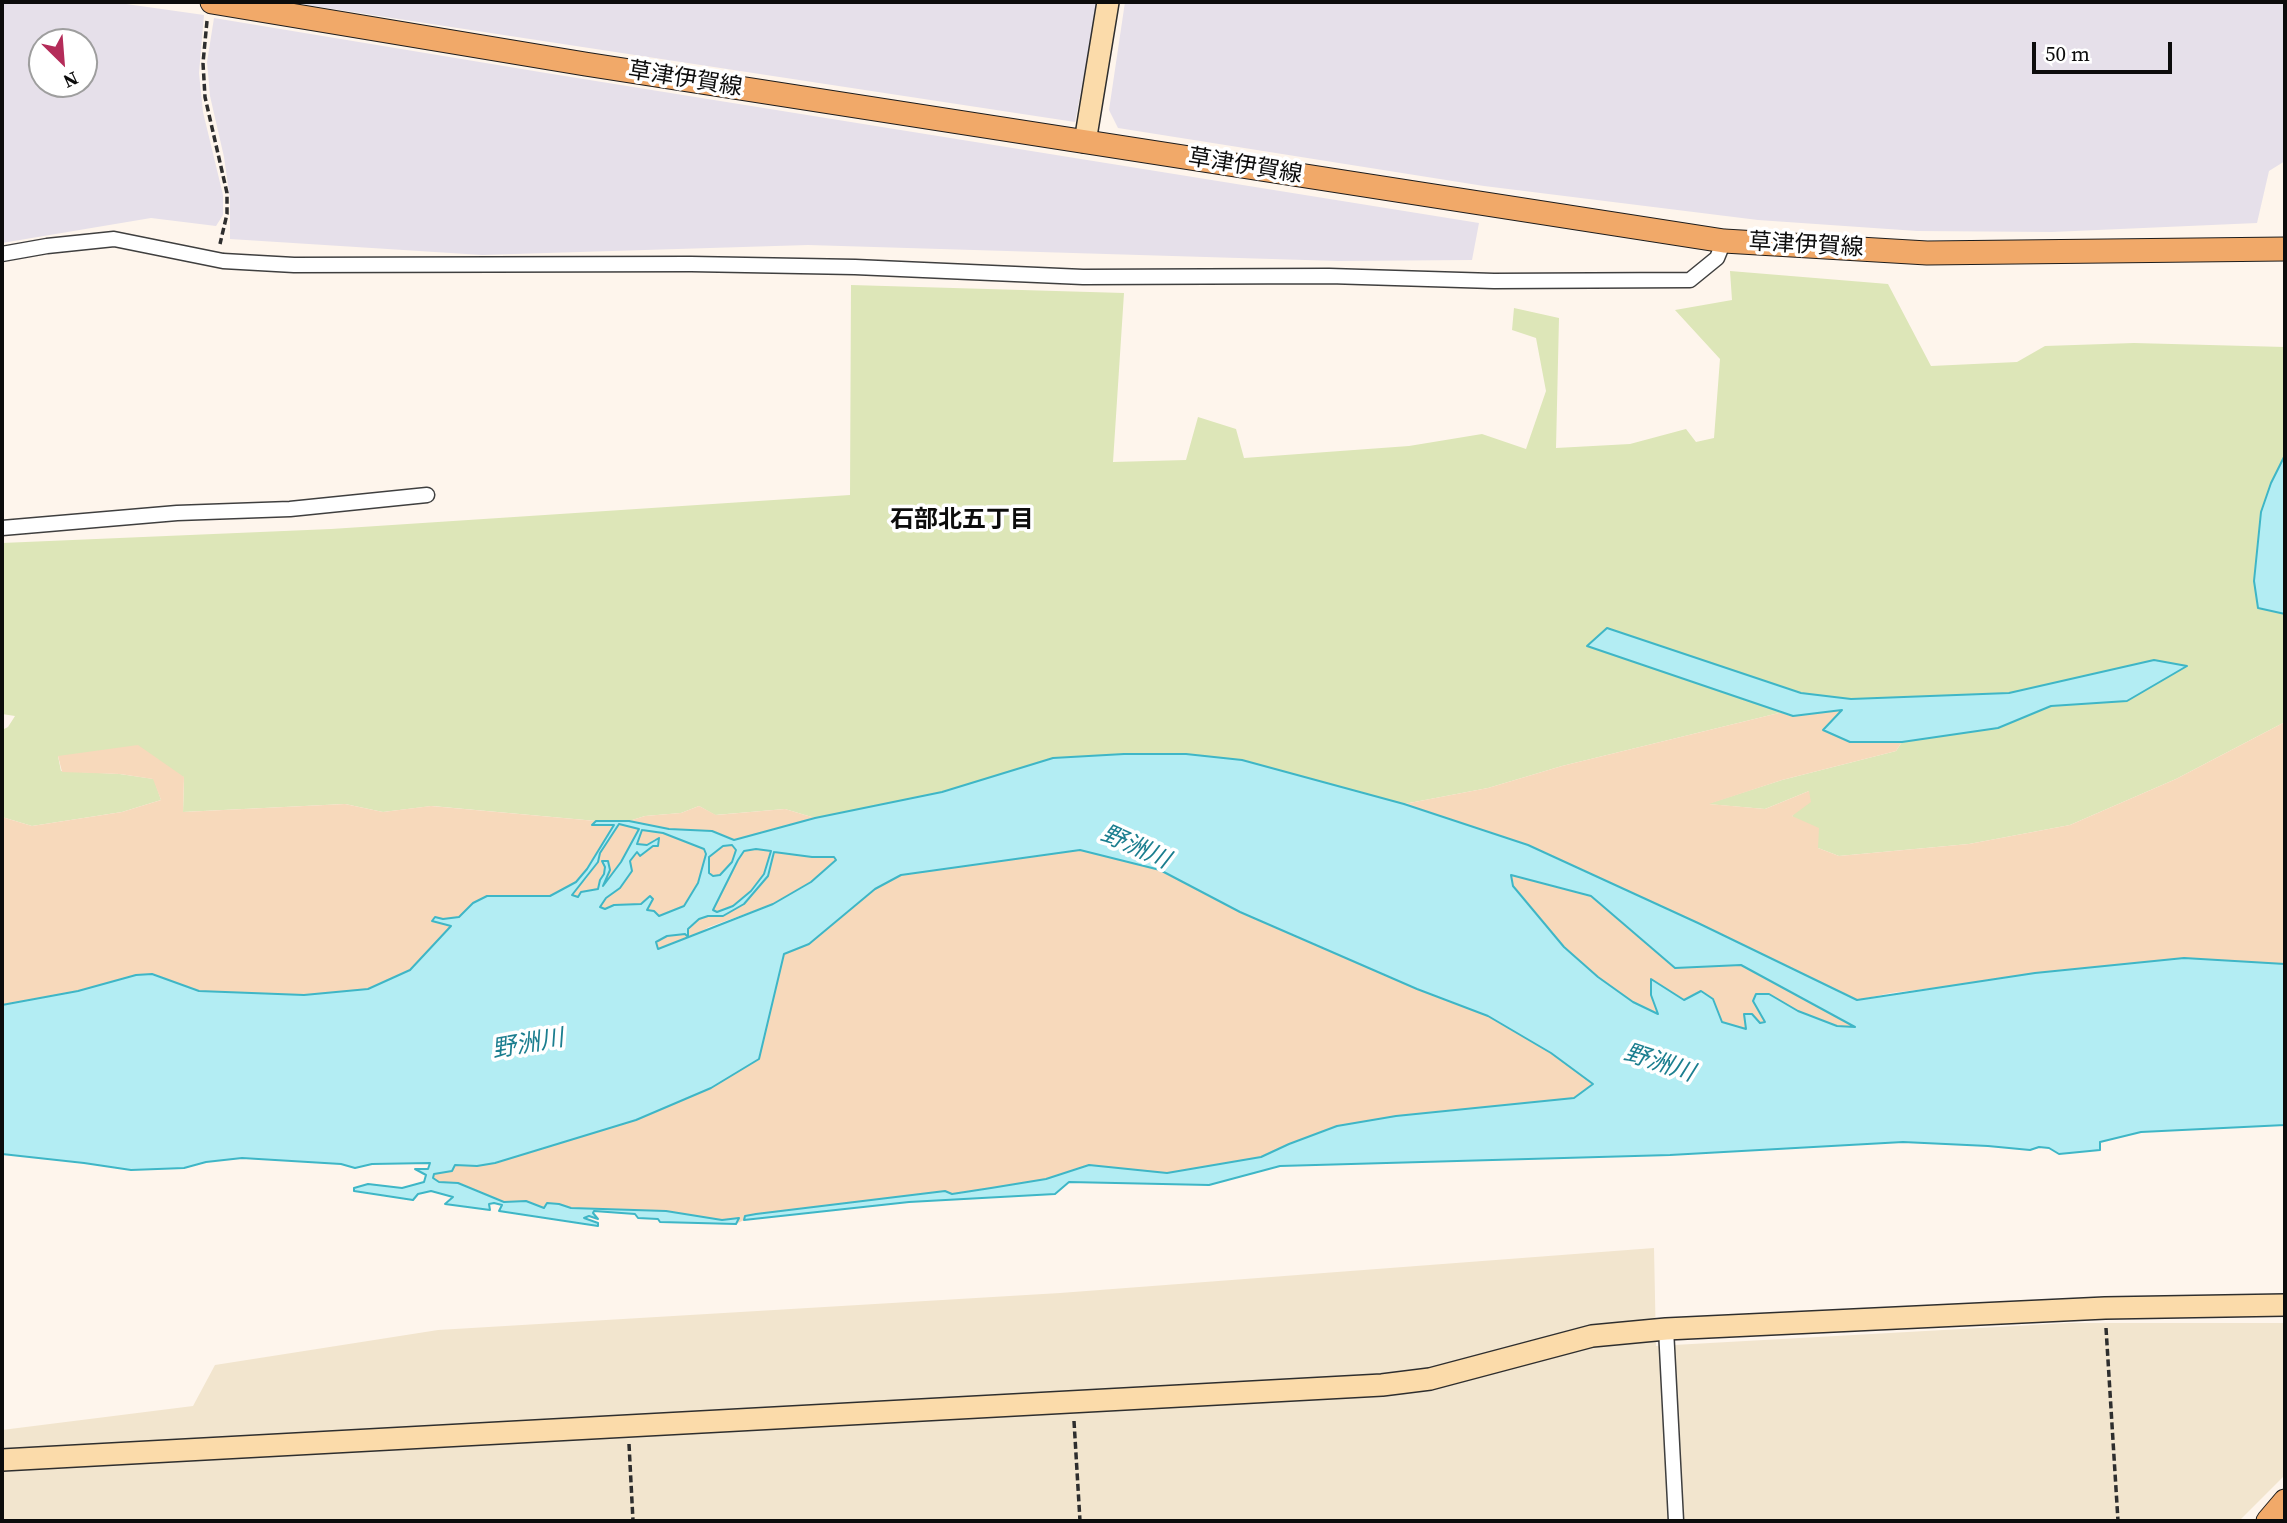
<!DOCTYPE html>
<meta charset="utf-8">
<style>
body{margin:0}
#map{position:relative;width:2287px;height:1523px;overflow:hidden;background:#fef5ec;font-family:"Source Serif 4",serif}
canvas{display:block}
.frame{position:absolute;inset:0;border:4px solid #0c0c0c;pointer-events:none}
.north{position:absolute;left:28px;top:28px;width:70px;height:70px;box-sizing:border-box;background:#fff;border:2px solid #9e9e9e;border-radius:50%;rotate:155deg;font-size:19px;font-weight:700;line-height:28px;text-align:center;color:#0c0c0c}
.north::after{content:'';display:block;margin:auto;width:24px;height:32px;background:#b42c59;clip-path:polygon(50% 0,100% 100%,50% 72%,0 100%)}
.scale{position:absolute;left:2032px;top:42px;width:140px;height:32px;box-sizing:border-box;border:4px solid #0c0c0c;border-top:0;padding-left:9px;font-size:21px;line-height:24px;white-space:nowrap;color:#0c0c0c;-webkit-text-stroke:5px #fff;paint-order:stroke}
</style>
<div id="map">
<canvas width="2287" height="1523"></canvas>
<div class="frame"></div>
<div class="north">N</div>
<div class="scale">50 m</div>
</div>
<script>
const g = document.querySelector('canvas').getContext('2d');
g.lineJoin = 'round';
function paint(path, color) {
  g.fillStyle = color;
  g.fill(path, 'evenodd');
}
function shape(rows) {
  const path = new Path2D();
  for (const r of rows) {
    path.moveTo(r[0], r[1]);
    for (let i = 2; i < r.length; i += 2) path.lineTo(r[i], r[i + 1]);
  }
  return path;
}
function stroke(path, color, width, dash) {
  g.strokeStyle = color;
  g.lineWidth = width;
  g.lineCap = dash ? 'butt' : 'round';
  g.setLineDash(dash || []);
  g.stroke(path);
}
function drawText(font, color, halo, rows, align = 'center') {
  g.font = font + ' "Source Serif 4","Noto Sans JP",serif';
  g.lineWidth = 7;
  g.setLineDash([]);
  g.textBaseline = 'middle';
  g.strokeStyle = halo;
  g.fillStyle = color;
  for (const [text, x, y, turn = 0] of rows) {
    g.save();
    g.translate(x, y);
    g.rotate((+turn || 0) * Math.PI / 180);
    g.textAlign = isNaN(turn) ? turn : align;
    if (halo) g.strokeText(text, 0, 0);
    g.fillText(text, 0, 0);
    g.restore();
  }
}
paint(shape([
 [2,2,112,2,204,15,199,73,203,112,223,195,223,215,216,226,151,218,2,243],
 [84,42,84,84,42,84,42,42],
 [287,2,1098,2,1075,122],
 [1125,2,2285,2,2285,161,2269,171,2257,223,2052,232,1917,231,1758,220,1484,186,1118,128,1109,110],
 [214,18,546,73,1479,223,1472,260,1338,261,808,245,482,255,230,239,230,199,224,157,210,96,207,62]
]), '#e6e0ea');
paint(shape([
 [1654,1248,1656,1346,2069,1323,2285,1323,2285,1475,2239,1521,2,1521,2,1430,193,1406,215,1365,438,1330,1060,1293]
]), '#f2e5ce');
paint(shape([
 [1730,271,1888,284,1931,366,2017,362,2045,346,2134,343,2285,347,2285,455,2271,483,2255,565,2254,581,2258,608,2285,614,2285,722,2176,779,2070,825,1969,844,1839,856,1818,848,1792,816,1809,791,1765,809,1707,804,1782,780,1896,751,1902,742,1998,728,2051,706,2127,701,2154,660,2009,693,1851,699,1801,693,1588,646,1783,712,1562,766,1488,788,1404,804,1242,760,1053,758,942,792,815,818,785,809,715,815,699,806,681,813,645,816,629,821,596,821,432,806,383,812,345,804,183,812,184,777,58,756,61,771,120,774,154,779,161,800,122,812,32,826,2,817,2,730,8,727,15,716,2,714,2,543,331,529,850,495,851,285,1124,293,1113,462,1186,460,1198,417,1236,429,1244,458,1409,446,1482,434,1526,449,1546,391,1536,338,1512,330,1514,308,1559,318,1556,448,1630,444,1686,429,1696,442,1714,438,1720,359,1675,310,1732,300]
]), '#dde6b8');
paint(shape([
 [1843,710,1823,729,1850,742,1902,742,1896,751,1782,780,1709,804,1765,809,1809,791,1811,802,1792,816,1819,828,1818,848,1839,856,1969,844,2070,825,2176,779,2285,722,2285,964,2184,958,1891,993,1857,1000,1698,923,1528,845,1404,804,1488,788,1562,766,1783,712,1793,716],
 [138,745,184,777,183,812,345,804,383,812,431,806,596,821,594,825,615,824,586,869,576,882,550,896,487,896,473,903,459,917,432,921,452,926,410,970,368,989,304,995,199,991,152,974,136,975,78,991,2,1005,2,817,32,826,122,812,161,800,153,779,120,774,62,772,58,756],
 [699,806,716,815,785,809,815,818,734,840,712,831,669,829,629,821,645,816,681,813],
 [619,824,639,829,629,849,606,885,602,886,609,870,602,861,605,867,604,875,600,880,598,889,581,892,579,897,572,894,576,887,586,879,598,862,600,853],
 [642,830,663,833,704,849,706,854,698,883,684,906,659,916,646,910,648,904,614,905,605,909,599,907,606,898,620,888,630,861,637,852,647,850,654,846,655,839,647,845,637,844],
 [732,845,736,849,732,862,720,875,713,877,709,873,709,857,723,846],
 [756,849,771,851,764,874,751,891,733,907,717,912,712,910,744,851],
 [1080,850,1160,870,1240,912,1417,989,1488,1016,1551,1053,1594,1083,1574,1098,1396,1116,1337,1126,1289,1144,1261,1157,1167,1173,1089,1165,1046,1179,991,1188,952,1194,945,1191,756,1214,745,1216,744,1220,736,1224,738,1218,722,1220,666,1211,571,1208,559,1204,544,1208,526,1201,504,1202,458,1183,439,1182,433,1178,434,1174,455,1165,477,1166,495,1163,636,1120,711,1088,759,1059,784,954,809,944,875,889,901,875],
 [774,852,812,857,834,857,836,860,811,882,773,904,709,927,692,937,658,950,655,942,667,936,685,934,699,919,708,916,723,916,744,904,768,876],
 [1511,874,1591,896,1675,968,1741,965,1858,1028,1837,1026,1798,1011,1769,994,1765,1022,1760,1023,1744,1014,1747,1029,1722,1022,1713,999,1684,1000,1651,995,1659,1014,1633,1002,1598,977,1564,947,1513,886]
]), '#f7d9bb');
const water = shape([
 [2285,455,2285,614,2258,608,2254,581,2261,512,2271,483,2285,455],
 [1607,628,1801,693,1851,699,2009,693,2154,660,2187,666,2127,701,2051,706,1998,728,1902,742,1850,742,1823,730,1842,710,1793,716,1587,646,1607,628],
 [1124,754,1186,754,1242,760,1404,804,1528,845,1698,923,1857,1000,2035,973,2184,958,2285,964,2285,1125,2141,1132,2100,1142,2100,1150,2059,1154,2049,1148,2039,1147,2030,1150,1988,1146,1903,1142,1670,1155,1280,1166,1209,1185,1069,1182,1055,1194,909,1202,744,1220,745,1216,756,1214,945,1191,952,1194,991,1188,1046,1179,1089,1165,1167,1173,1261,1157,1289,1144,1337,1126,1396,1116,1574,1098,1593,1084,1551,1053,1488,1016,1417,989,1240,912,1160,870,1080,850,901,875,875,889,809,944,784,954,759,1059,711,1088,636,1120,495,1163,477,1166,455,1165,452,1171,434,1174,433,1178,439,1182,458,1183,504,1202,526,1201,544,1208,547,1203,559,1204,571,1208,666,1211,722,1220,739,1218,736,1224,660,1222,658,1219,638,1218,635,1214,594,1211,593,1213,598,1219,589,1216,584,1218,598,1223,598,1226,499,1211,502,1205,494,1203,489,1204,490,1210,445,1204,453,1197,431,1191,418,1194,413,1200,354,1191,354,1188,368,1184,402,1188,424,1182,426,1175,415,1169,428,1169,430,1163,372,1164,355,1168,341,1164,242,1158,206,1162,184,1168,131,1170,84,1163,2,1154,2,1005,78,991,136,975,152,974,199,991,304,995,368,989,410,970,451,926,432,921,435,917,443,919,459,917,473,903,487,896,550,896,576,882,587,869,614,825,592,825,596,821,629,821,669,829,712,831,734,840,815,818,942,792,1053,758,1124,754],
 [619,824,639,829,621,862,603,886,610,870,608,861,602,861,605,867,604,874,600,880,598,889,581,892,578,897,572,895,598,862,600,853,619,824],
 [642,830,663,833,704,849,706,854,698,883,684,906,659,916,654,911,647,910,653,899,650,896,641,904,614,905,605,909,600,907,606,898,620,888,632,871,630,861,637,852,640,856,653,846,658,846,659,838,647,845,637,844,642,830],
 [732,845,736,850,732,862,720,875,713,876,709,873,709,857,723,846,732,845],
 [756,849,771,851,764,874,751,891,733,906,717,912,713,910,738,860,744,851,756,849],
 [774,852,812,857,834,857,836,860,811,882,773,904,658,949,656,942,667,936,685,934,688,937,688,929,699,919,708,916,723,916,744,904,768,876,774,852],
 [1511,875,1591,896,1675,968,1741,965,1855,1027,1837,1026,1798,1011,1769,994,1756,994,1753,1001,1765,1022,1760,1023,1752,1014,1744,1014,1746,1029,1722,1022,1713,999,1701,991,1684,1000,1651,979,1651,995,1658,1014,1633,1002,1598,977,1564,947,1513,886,1511,875]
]);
paint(water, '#b3edf3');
stroke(water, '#3eb6c6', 2);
const street = shape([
 [2,254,47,246,114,239,223,261,294,265,691,264,855,267,1083,277,1329,276,1494,281,1690,280,1717,258,1724,241],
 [2,528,177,513,290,509,427,495],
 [1666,1329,1676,1521]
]);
const secondary = shape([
 [1085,142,1108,2],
 [2,1460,1382,1385,1430,1379,1592,1336,1666,1329,2105,1308,2285,1305]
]);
const primary = shape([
 [212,2,585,64,1724,241,1927,253,2285,249],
 [2268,1521,2285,1501]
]);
stroke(street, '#3f3f3f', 17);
stroke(secondary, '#2e2e2e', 24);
stroke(primary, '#1d1d1d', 25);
stroke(shape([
 [207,21,203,63,205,97,227,193,227,214,220,244],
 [2106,1328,2118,1521],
 [1074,1421,1080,1521],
 [629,1444,633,1521]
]), '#2e2e2e', 3.5, [7, 3.5]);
stroke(street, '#fff', 14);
stroke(secondary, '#fbdbaa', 21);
stroke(primary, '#f1a969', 23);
drawText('23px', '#0c0c0c', '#fff', [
 ["草津伊賀線",685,80,9],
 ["草津伊賀線",1245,167,9],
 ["草津伊賀線",1806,246,3]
]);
drawText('bold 24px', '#0c0c0c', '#fff', [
 ["石部北五丁目",962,521]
]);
drawText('italic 24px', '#1b7e8f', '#fff', [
 ["野洲川",1135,848,24],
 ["野洲川",528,1045,-10],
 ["野洲川",1659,1064,18]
]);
</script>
